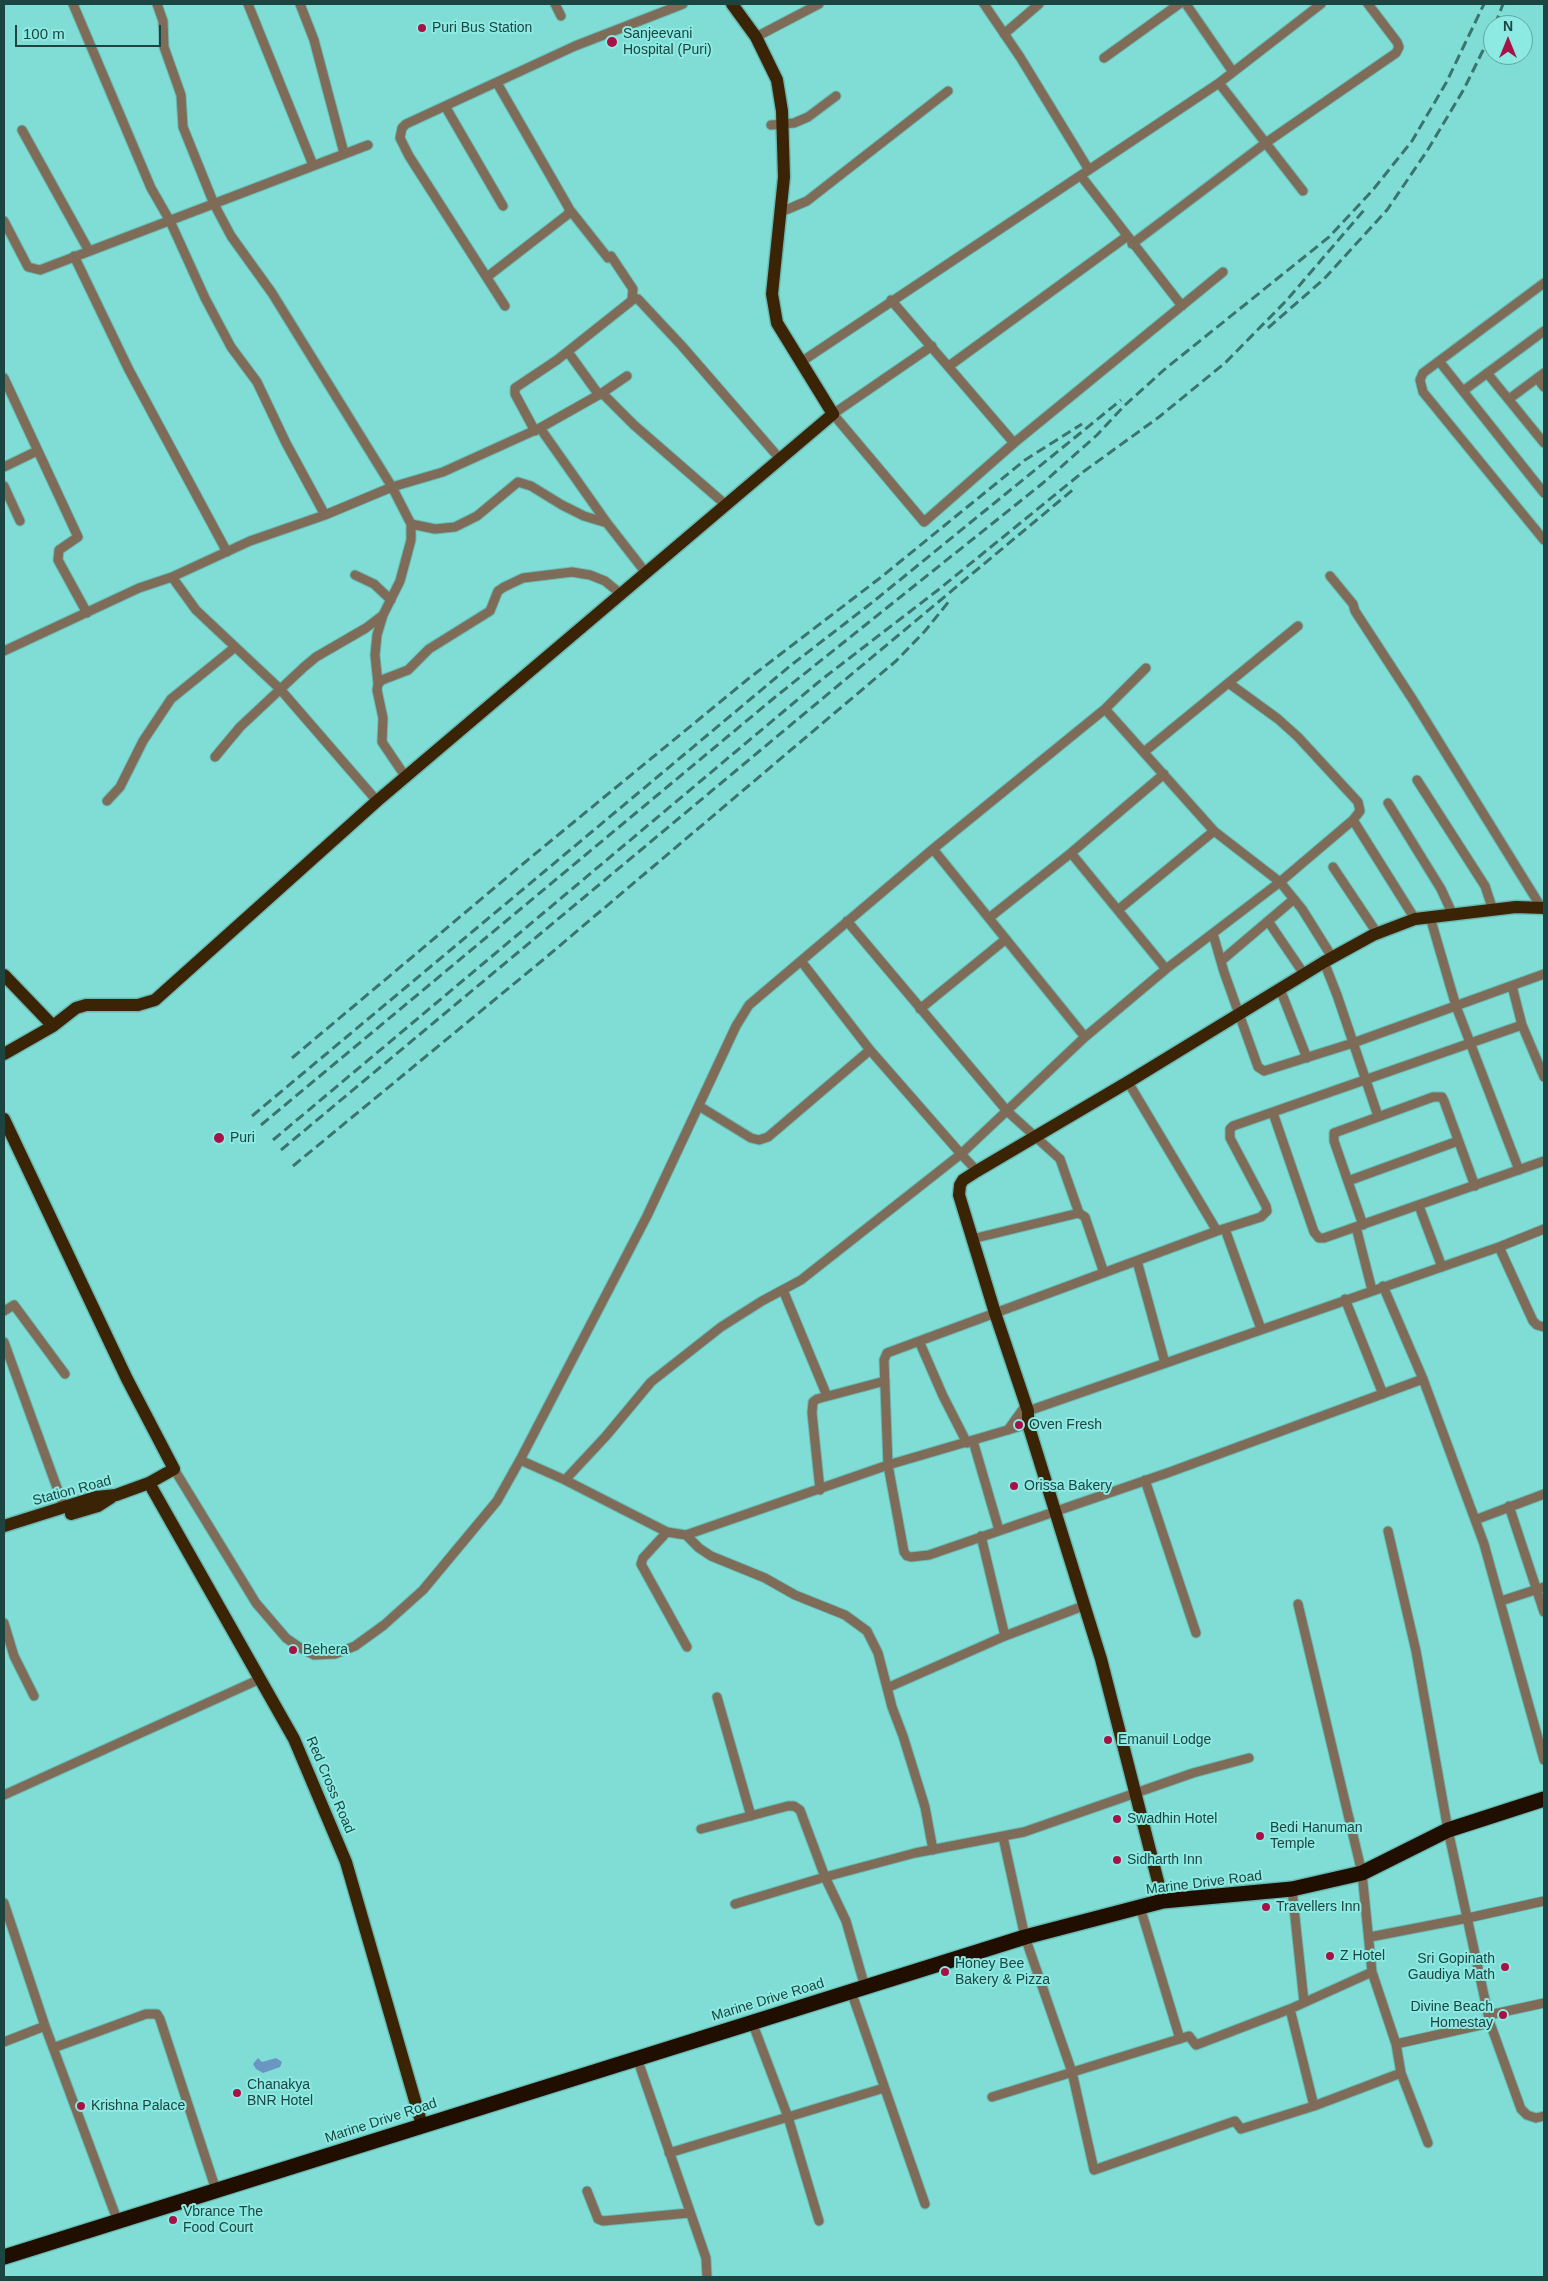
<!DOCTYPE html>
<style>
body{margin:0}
#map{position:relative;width:1548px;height:2281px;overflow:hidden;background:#7fddd5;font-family:Arial,sans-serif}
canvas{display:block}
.frame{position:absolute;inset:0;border:5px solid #1c4441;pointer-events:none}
.north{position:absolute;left:1483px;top:15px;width:50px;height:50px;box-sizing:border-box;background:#8ceae2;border:1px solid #5fa8a2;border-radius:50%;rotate:0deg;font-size:14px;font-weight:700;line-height:20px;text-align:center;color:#1c4441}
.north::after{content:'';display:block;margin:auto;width:18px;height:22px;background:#a71146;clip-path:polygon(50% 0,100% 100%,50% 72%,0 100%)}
.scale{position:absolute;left:15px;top:25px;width:146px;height:22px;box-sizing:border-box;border:2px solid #1c4441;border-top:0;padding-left:6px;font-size:15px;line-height:18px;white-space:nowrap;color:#1c4441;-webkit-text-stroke:4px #8ceae2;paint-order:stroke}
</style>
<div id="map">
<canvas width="1548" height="2281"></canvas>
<div class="frame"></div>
<div class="north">N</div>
<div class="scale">100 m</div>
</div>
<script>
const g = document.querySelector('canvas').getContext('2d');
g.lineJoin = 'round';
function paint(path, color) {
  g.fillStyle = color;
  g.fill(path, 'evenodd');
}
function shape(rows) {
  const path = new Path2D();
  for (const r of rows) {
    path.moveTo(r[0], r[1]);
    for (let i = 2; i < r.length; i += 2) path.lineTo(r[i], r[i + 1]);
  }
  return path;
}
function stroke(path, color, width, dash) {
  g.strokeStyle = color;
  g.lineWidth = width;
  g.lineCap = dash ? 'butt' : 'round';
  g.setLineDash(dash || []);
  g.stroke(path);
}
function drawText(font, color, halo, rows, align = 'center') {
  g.font = font + ' Arial,sans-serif';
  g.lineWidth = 4;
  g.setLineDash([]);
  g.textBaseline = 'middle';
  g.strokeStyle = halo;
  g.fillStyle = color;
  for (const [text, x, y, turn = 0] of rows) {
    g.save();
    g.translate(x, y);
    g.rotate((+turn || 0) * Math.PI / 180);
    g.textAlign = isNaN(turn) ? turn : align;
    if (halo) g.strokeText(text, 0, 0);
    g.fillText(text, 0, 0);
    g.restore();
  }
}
paint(shape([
 [258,2058,262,2062,276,2058,282,2062,280,2067,263,2073,256,2069,253,2064]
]), '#6a96c2');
const minor = shape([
 [73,4,151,188,170,221,205,298,231,347,257,382,286,443,325,515],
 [157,4,163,21,164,47,181,95,183,127,214,204,231,236,272,293,392,487,411,524,411,540,400,581,383,615,366,628,316,657,304,667,240,727,215,757],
 [248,4,313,165],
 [300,4,314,40,344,153],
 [555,4,561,16],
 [984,4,1020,57,1089,170],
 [1186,4,1233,72],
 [1004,34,1039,4],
 [756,37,819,4],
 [1104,58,1179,4],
 [1219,83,1303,191],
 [445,106,503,206],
 [771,125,794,123,808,117,836,96],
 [22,130,89,251],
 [1081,176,1182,306],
 [570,210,608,258],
 [781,212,807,201,948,91],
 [4,221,28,267,40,270,368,145],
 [1132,244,1267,142,1396,53,1399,47,1397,42,1368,4],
 [74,256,129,370,227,552],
 [611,256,633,289,632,299],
 [487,277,567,215,570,210,497,83],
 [1544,283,1423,373,1420,380,1423,392,1544,540],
 [891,300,1014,443],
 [505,306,409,156,400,138,402,128,406,124,575,46,683,4],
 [932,346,833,414,924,522,1014,443,1223,272],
 [568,352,599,395],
 [1439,361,1544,493],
 [801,362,1219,83,1321,4],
 [949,366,1126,237],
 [1487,373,1544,443],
 [4,378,78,537,59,550,58,560,87,613],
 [1537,378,1544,387],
 [1463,391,1544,331],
 [602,393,634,425,726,505],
 [1509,399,1544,373],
 [540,428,607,523,646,573],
 [535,431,515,394,515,388,557,360,635,298,638,299,682,346,780,459],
 [4,467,37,451],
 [4,486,20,521],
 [411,524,435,529,455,527,477,516,518,482,531,486,562,505,584,516,607,523],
 [355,575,374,584,391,600],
 [1330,576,1353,604,1355,611,1413,700,1541,907],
 [172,577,196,610,280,689,377,801],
 [4,651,139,588,172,577,250,541,325,515,392,487,443,472,540,428,602,393,627,376],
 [378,684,375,655,377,635,383,615],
 [1105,709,1214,831,1280,882,1302,909,1332,957],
 [1144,752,1298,626],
 [405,776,382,742,383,718,377,690,378,684,382,680,408,670,429,649,490,611,498,591,504,587,523,578,572,572,590,575,605,581,621,594],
 [1417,780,1485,886,1493,910],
 [107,801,120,787,143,741,171,699,234,648],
 [1388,803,1441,889,1453,915],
 [1353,820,1415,919],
 [933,849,1085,1037],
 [1071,853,1166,969],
 [1333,867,1377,933],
 [1118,910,1214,831],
 [1430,917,1456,1006,1519,1170],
 [989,918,1071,853,1164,774],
 [847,921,1007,1111,1060,1159,1079,1213],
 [1268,921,1304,974],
 [1213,934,1224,972,1258,1067,1264,1071,1353,1043,1544,974],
 [801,961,870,1050,961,1154,1085,1037,1166,969,1280,882,1353,820,1360,811,1358,802,1298,737,1278,719,1230,684],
 [1221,961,1294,899],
 [1324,962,1337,995,1378,1116],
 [1512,986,1522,1025,1544,1077],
 [1280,989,1307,1058],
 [920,1009,1006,939],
 [1128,1082,1217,1231],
 [699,1106,751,1138,759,1140,768,1137,870,1050],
 [1273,1113,1314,1232,1319,1238,1324,1238,1544,1161],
 [1348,1181,1458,1141],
 [1419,1206,1442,1267],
 [1363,1225,1334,1141,1334,1133,1433,1097,1442,1097,1444,1101,1475,1186],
 [1356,1227,1372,1290],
 [1225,1229,1261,1329],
 [972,1239,1079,1213,1085,1217,1104,1273],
 [1499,1247,1533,1321,1537,1325,1544,1327],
 [1137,1261,1165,1363],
 [1383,1286,1423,1379,1484,1544,1544,1760],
 [783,1290,827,1396],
 [1345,1299,1383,1394],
 [4,1311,14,1305,65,1374],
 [919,1341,943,1396,967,1443],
 [4,1342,64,1507],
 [1423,1379,1170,1472,929,1555,911,1557,907,1556,904,1552,888,1465,884,1360,887,1353,1217,1231,1261,1217,1267,1211,1266,1206,1230,1138,1230,1129,1233,1126,1522,1025],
 [1028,1411,1499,1247,1544,1229],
 [1008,1430,1026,1405],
 [973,1441,999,1530],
 [520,1460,565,1480,667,1532,686,1535,888,1465,1028,1424],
 [174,1469,256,1603,286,1638,299,1647,314,1655,335,1654,355,1646,384,1625,423,1590,497,1501,520,1460,647,1216,736,1026,749,1005,933,849,1105,709,1146,668],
 [565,1480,606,1436,651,1382,721,1327,762,1301,801,1280,961,1154,977,1171],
 [1145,1480,1196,1633],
 [820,1490,812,1413,813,1402,817,1399,885,1381],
 [1509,1506,1544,1612],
 [1475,1520,1544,1494],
 [1388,1531,1416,1651,1448,1830,1490,2023,1521,2109,1527,2115,1536,2118,1544,2116],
 [667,1532,643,1558,641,1564,687,1647],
 [686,1535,699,1548,711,1556,765,1578,795,1595,845,1615,867,1631,878,1653,892,1707,903,1736,925,1807,933,1850],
 [981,1536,1005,1636],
 [1501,1601,1544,1587],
 [1298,1604,1362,1873,1372,1972,1396,2044,1401,2073,1428,2143],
 [4,1623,14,1656,34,1696],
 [887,1688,1005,1636,1083,1606],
 [717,1697,751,1816],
 [4,1795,260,1679],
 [701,1829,788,1806,794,1806,800,1810,825,1877,846,1921,865,1987],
 [1003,1837,1025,1937,1072,2072,1094,2170,1235,2121,1241,2129,1314,2106,1401,2073],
 [1292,1889,1304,2002],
 [4,1903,45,2026,118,2222],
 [735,1904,825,1877,915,1853,1024,1832,1193,1773,1249,1758],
 [1140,1907,1180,2039],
 [1370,1937,1468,1918,1544,1901],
 [851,1991,925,2204],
 [1290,2009,1314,2106],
 [1489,2015,1544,2003],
 [752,2022,788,2117,819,2221],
 [4,2042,45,2026],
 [1396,2044,1490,2023],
 [53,2048,146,2014,157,2014,160,2019,216,2190],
 [637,2058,706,2258,707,2277],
 [992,2097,1189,2036,1196,2045,1290,2009,1372,1972],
 [669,2153,884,2088],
 [587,2191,598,2219,603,2221,689,2213]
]);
const major = shape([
 [4,975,53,1026],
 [4,1054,53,1026,76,1008,86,1005,138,1005,155,1000,377,801,833,414,777,323,772,294,784,177,782,111,777,80,756,37,732,4],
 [4,1119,127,1379,174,1469,149,1483,116,1495,96,1497,4,1526],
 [149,1483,294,1739,346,1862,422,2125],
 [71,1514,98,1506,112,1497],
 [1163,1901,1101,1659,1028,1424,1028,1411,995,1313,959,1195,960,1185,963,1180,977,1171,1128,1082,1324,962,1373,935,1415,919,1516,907,1544,908]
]);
const highway = shape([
 [4,2257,1025,1937,1163,1901,1292,1889,1362,1873,1448,1830,1544,1799]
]);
stroke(minor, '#69bbb4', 11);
stroke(major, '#69bbb4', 15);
stroke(highway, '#69bbb4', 18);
stroke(minor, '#7e6c59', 9);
stroke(major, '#3b2406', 12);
stroke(highway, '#200e00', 15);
stroke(shape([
 [1495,25,1503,4],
 [1268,328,1324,279,1387,210,1427,151,1464,89,1493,30],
 [292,1058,530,858,748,679,880,578,1025,460,1082,424],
 [252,1116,790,666,874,601,1121,400],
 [261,1125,774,698,1043,483,1097,435,1124,406,1165,369,1329,237,1372,191,1412,141,1446,83,1484,4],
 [273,1140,821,680,938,590,1083,472,1159,417,1225,363,1286,301,1365,209],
 [281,1150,1075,488],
 [293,1166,544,959,896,661,925,631,950,600]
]), '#3b746f', 3, [10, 5]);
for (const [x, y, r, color] of [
 [422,28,5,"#a71146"],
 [612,42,6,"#a71146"],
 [219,1138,6,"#a71146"],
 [1019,1425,5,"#a71146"],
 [1014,1486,5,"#a71146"],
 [293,1650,5,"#a71146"],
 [1108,1740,5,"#a71146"],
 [1117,1819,5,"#a71146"],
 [1260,1836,5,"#a71146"],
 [1117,1860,5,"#a71146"],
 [1266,1907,5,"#a71146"],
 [1330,1956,5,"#a71146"],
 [1505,1967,5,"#a71146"],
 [945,1972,5,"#a71146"],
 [1503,2015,5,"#a71146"],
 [237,2093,5,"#a71146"],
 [81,2106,5,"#a71146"],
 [173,2220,5,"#a71146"]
]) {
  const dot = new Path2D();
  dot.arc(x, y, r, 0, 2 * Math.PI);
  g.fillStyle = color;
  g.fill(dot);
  stroke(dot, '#8ceae2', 2);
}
drawText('14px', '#1c4441', '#8ceae2', [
 ["Puri Bus Station",432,28],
 ["Sanjeevani",623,34],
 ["Hospital (Puri)",623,50],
 ["Puri",230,1138],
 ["Oven Fresh",1029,1425],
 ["Orissa Bakery",1024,1486],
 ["Behera",303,1650],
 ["Emanuil Lodge",1118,1740],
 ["Swadhin Hotel",1127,1819],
 ["Bedi Hanuman",1270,1828],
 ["Temple",1270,1844],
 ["Sidharth Inn",1127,1860],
 ["Travellers Inn",1276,1907],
 ["Z Hotel",1340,1956],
 ["Sri Gopinath",1495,1959,"right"],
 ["Gaudiya Math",1495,1975,"right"],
 ["Honey Bee",955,1964],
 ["Bakery & Pizza",955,1980],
 ["Divine Beach",1493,2007,"right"],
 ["Homestay",1493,2023,"right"],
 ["Chanakya",247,2085],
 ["BNR Hotel",247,2101],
 ["Krishna Palace",91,2106],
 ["Vbrance The",183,2212],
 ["Food Court",183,2228]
], 'left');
drawText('14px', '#1c4441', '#8ceae2', [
 ["Station Road",72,1491,-15],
 ["Red Cross Road",330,1785,67],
 ["Marine Drive Road",1204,1883,-7],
 ["Marine Drive Road",768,2000,-17],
 ["Marine Drive Road",381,2121,-18]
]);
</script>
